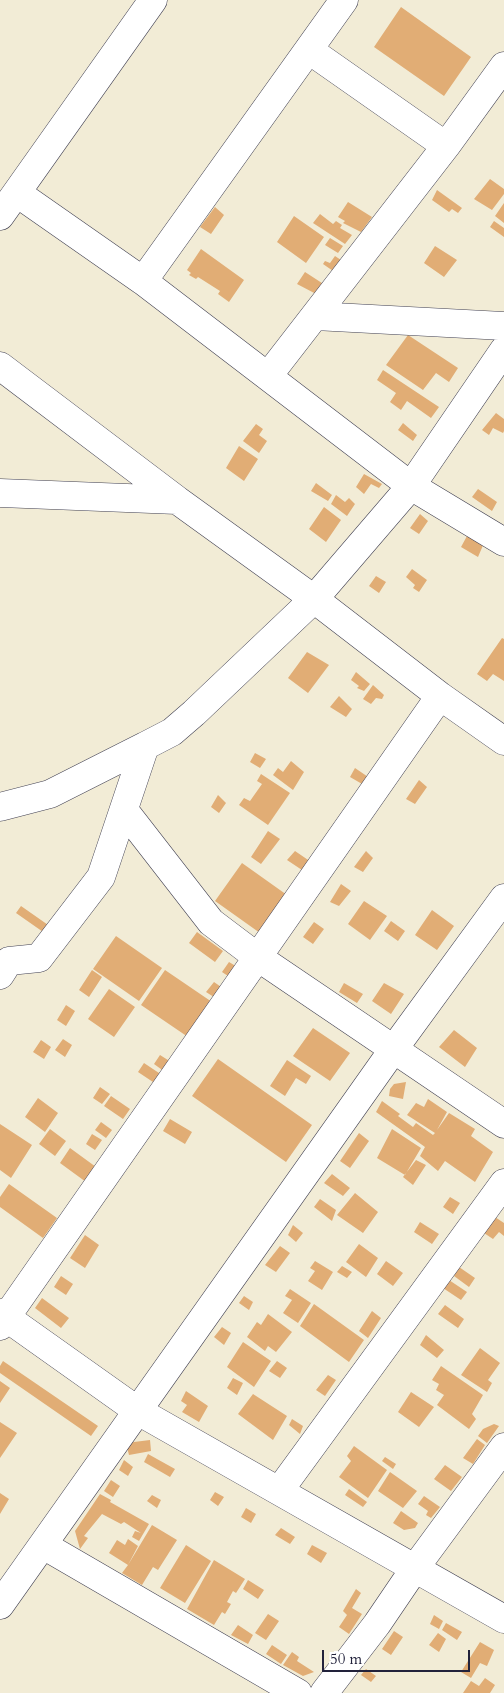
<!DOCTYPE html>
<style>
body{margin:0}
#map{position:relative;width:504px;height:1693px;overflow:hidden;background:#f2ecd6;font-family:Cardo,serif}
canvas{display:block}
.scale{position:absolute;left:322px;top:1650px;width:148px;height:22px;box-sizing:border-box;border:2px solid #22223b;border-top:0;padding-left:6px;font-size:15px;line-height:18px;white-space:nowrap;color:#22223b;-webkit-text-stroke:4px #fff;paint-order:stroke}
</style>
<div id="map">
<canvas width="504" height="1693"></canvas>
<div class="scale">50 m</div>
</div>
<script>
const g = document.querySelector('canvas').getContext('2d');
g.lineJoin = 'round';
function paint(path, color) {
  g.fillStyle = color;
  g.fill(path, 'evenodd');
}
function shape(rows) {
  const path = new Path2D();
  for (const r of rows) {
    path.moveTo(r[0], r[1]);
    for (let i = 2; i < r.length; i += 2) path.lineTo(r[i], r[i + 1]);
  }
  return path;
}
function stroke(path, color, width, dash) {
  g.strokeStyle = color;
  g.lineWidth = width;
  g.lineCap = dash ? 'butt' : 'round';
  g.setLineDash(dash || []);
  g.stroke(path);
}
paint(shape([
 [401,7,471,57,444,96,374,47],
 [490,179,504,189,504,194,492,210,474,199],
 [437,190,462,208,458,213,452,209,449,212,432,200],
 [348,202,372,217,361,232,343,223,345,221,338,217],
 [504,203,504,223,495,216],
 [215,207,224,215,211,234,200,227],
 [320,214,333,224,336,221,342,225,340,228,352,235,345,244,313,223],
 [294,216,324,237,306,263,277,242],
 [494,221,504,228,504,237,490,227],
 [330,238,343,246,338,253,325,245],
 [435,246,457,260,444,277,424,263],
 [201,249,244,280,229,302,218,294,220,291,198,277,196,279,189,275,191,273,187,270],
 [335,256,344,262,336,273,323,264,325,261,330,263],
 [305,272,325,285,318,295,297,284],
 [408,335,458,368,449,382,436,373,423,390,386,365],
 [383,370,439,407,431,418,407,401,401,410,390,402,396,393,377,380],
 [496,413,504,419,504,431,503,433,493,428,489,435,482,430],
 [403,423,417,435,413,441,398,430],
 [256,424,263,429,259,435,267,441,259,453,243,441],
 [239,446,258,459,244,481,226,468],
 [364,474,382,484,379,488,371,484,364,494,356,487],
 [316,483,332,495,328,501,311,491],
 [478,489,497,502,492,511,472,497],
 [336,495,345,502,349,498,355,504,347,516,331,504],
 [324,507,341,520,326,542,309,529],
 [420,514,428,521,419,534,410,528],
 [467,536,484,543,478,557,461,547],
 [412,569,427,580,419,592,413,588,415,585,406,577],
 [376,576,386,582,379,593,369,586],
 [502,638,504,639,504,681,493,674,487,681,477,674],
 [307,652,329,665,308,693,288,678],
 [356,672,370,684,364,691,357,688,359,686,351,680],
 [373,685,384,695,382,699,376,698,371,704,363,699],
 [339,696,352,709,346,717,330,707],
 [255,753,266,759,260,768,250,762],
 [291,761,304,772,293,790,273,775,278,768,283,772],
 [355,768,374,781,369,788,350,777],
 [261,774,290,793,268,825,239,805,244,798,250,801,262,784,257,781],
 [419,780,427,787,415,804,406,799],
 [218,795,226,803,219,813,211,807],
 [268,831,280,839,261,864,251,857],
 [295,851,314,864,308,874,287,860],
 [366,851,373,858,363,872,354,867],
 [242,863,287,895,260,933,215,901],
 [341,884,351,891,339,906,330,902],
 [364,901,387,916,370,940,348,924],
 [21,906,51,927,46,934,16,913],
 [432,910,454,926,437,950,415,935],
 [391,921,405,931,398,941,384,931],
 [314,922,324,929,313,944,303,937],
 [197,932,223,951,215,962,189,943],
 [116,936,162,968,139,1001,93,969],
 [229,962,239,968,231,978,222,972],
 [92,970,102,977,89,997,79,990],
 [165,970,212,1002,188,1037,141,1005],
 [214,982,224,989,217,999,206,992],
 [344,983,363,994,357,1003,339,992],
 [384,983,404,994,391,1014,372,1001],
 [109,989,135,1007,114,1037,88,1019],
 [66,1005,75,1011,66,1026,57,1020],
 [313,1028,350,1053,330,1081,293,1056],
 [454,1030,477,1048,465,1067,439,1047],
 [63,1039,72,1045,65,1057,55,1050],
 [41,1040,51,1047,44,1059,33,1052],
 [160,1055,171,1062,165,1072,154,1064],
 [218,1059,312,1125,286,1162,192,1096],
 [287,1060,311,1076,306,1084,296,1078,285,1096,270,1086],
 [144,1063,162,1075,156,1084,138,1072],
 [406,1082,403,1099,389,1096,390,1089,394,1084],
 [100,1087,110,1094,102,1104,93,1098],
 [111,1096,130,1109,123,1119,104,1106],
 [38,1098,58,1113,45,1132,25,1117],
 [428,1099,447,1112,437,1130,449,1113,475,1129,471,1136,493,1152,475,1182,445,1161,438,1171,420,1156,425,1147,376,1112,382,1101,400,1114,398,1116,413,1127,416,1123,433,1135,435,1133,407,1115,416,1103,424,1107],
 [170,1119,192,1132,185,1144,163,1131],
 [101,1122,112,1130,106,1138,95,1130],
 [0,1124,32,1145,11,1178,0,1170],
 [50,1129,66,1141,55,1156,39,1144],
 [392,1129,421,1148,405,1175,377,1158],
 [359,1133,369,1141,350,1168,340,1161],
 [92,1134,102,1140,95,1150,86,1144],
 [70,1148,96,1167,86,1182,60,1163],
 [416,1160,426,1165,413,1185,403,1177],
 [332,1174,350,1188,343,1196,324,1183],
 [9,1184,57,1218,43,1238,0,1207,0,1197],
 [355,1193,378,1212,363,1233,337,1215],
 [450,1197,460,1203,453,1214,443,1207],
 [320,1199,336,1210,332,1221,314,1207],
 [495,1217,504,1223,504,1236,499,1232,493,1239,484,1233],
 [420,1222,439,1234,432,1244,414,1232],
 [293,1225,303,1233,296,1242,288,1235],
 [85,1235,99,1245,85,1268,70,1258],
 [359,1244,378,1258,366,1277,346,1262],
 [280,1246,290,1253,276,1272,265,1265],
 [315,1261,333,1272,322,1290,308,1281,315,1271,310,1268],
 [386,1261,403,1273,393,1286,377,1274],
 [342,1266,352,1272,347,1278,337,1272],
 [459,1267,475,1278,469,1287,454,1276],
 [61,1276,73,1284,66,1295,54,1287],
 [449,1280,467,1292,461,1300,443,1288],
 [290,1289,311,1303,298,1323,283,1313,292,1300,285,1296],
 [244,1296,253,1302,249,1310,239,1303],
 [42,1298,69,1318,61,1328,35,1308],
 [314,1304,364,1340,349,1362,300,1326],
 [445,1305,464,1319,458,1328,438,1314],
 [372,1311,381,1318,368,1338,359,1331],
 [268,1314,292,1332,276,1352,268,1346,265,1351,247,1337,257,1322,261,1325],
 [222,1327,231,1333,224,1345,214,1337],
 [426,1335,444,1350,437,1358,420,1345],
 [243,1342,271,1361,254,1387,227,1367],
 [480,1348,500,1363,488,1380,492,1383,487,1392,461,1375],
 [3,1361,98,1426,91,1436,0,1373,0,1366],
 [277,1361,287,1368,280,1378,269,1371],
 [441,1366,483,1395,472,1414,476,1419,469,1429,437,1405,444,1395,436,1390,439,1384,432,1380],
 [328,1375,336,1380,325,1396,316,1390],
 [233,1378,243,1383,237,1395,227,1388],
 [0,1381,10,1388,0,1403],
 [186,1391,208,1406,199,1422,182,1412,187,1405,181,1401],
 [411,1392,434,1407,419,1427,398,1412],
 [253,1394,287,1416,273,1440,238,1414],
 [292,1419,303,1426,300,1434,289,1425],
 [0,1422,17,1433,0,1458],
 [494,1424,499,1426,487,1443,478,1436,483,1429],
 [477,1439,485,1445,473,1464,463,1458],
 [150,1440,151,1451,129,1455,126,1443],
 [354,1446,387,1470,368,1498,339,1477,351,1461,347,1456],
 [148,1454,175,1469,170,1477,144,1462],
 [385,1457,396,1464,393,1469,382,1461],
 [124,1460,133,1467,128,1476,119,1470],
 [445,1465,462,1477,451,1491,434,1479],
 [390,1472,417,1491,403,1508,378,1491],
 [111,1480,120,1486,113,1497,104,1491],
 [349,1489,367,1502,363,1507,345,1495],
 [215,1492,224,1497,218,1506,210,1500],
 [0,1493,9,1499,0,1514],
 [100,1494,111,1500,110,1502,149,1524,139,1541,132,1537,135,1531,141,1533,124,1522,121,1524,102,1514,84,1536,88,1538,80,1549,75,1531],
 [152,1495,161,1500,157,1508,147,1501],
 [424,1496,440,1507,431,1518,426,1515,428,1511,418,1504],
 [246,1508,256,1514,251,1523,241,1517],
 [401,1511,418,1523,415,1528,404,1530,393,1523],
 [152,1525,177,1540,158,1570,153,1567,142,1585,122,1573,128,1565,109,1553,117,1540,125,1545,128,1539,138,1546,128,1565],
 [281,1528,295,1537,290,1544,275,1535],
 [186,1545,211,1561,185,1603,160,1588],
 [312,1545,327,1553,321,1563,307,1554],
 [214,1560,245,1579,236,1593,233,1591,227,1602,231,1604,225,1614,222,1612,214,1625,187,1609],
 [248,1580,264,1590,258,1599,243,1589],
 [356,1589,361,1593,352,1608,362,1614,349,1634,339,1627,347,1615,343,1611],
 [268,1614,279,1621,266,1640,255,1633],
 [434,1615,443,1621,439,1629,430,1624],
 [446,1623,462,1632,457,1640,442,1630],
 [238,1625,253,1635,248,1644,231,1635],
 [394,1631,403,1637,391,1655,382,1649],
 [438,1633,446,1639,439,1652,429,1645],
 [480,1642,494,1650,487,1666,480,1663,471,1678,461,1672],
 [272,1645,287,1655,281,1664,266,1654],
 [292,1652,299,1657,297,1661,314,1672,303,1676,283,1665],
 [366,1669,376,1676,371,1682,361,1675],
 [485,1678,495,1685,490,1693,463,1693,471,1681,479,1686]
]), '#e1ad75');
const minor = shape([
 [309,50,446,146],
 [17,193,143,281,411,486,504,542],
 [0,216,153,0],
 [143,281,344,0],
 [315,316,504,326],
 [0,366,177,500,314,599,440,696,504,741],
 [268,376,446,146,504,66],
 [0,493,177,500],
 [0,807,50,794,145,746],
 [124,810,211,922,256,956,504,1124],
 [0,975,9,961,39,958,101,877,145,746,172,732,194,713,314,599,411,486,504,350],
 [0,1313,138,1411,504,1619],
 [0,1326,440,696],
 [279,1491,504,1183],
 [43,1545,298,1693],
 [0,1605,393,1050,504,898],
 [324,1693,377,1624,415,1568,504,1447]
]);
stroke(minor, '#414052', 29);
stroke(minor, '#fff', 28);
</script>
